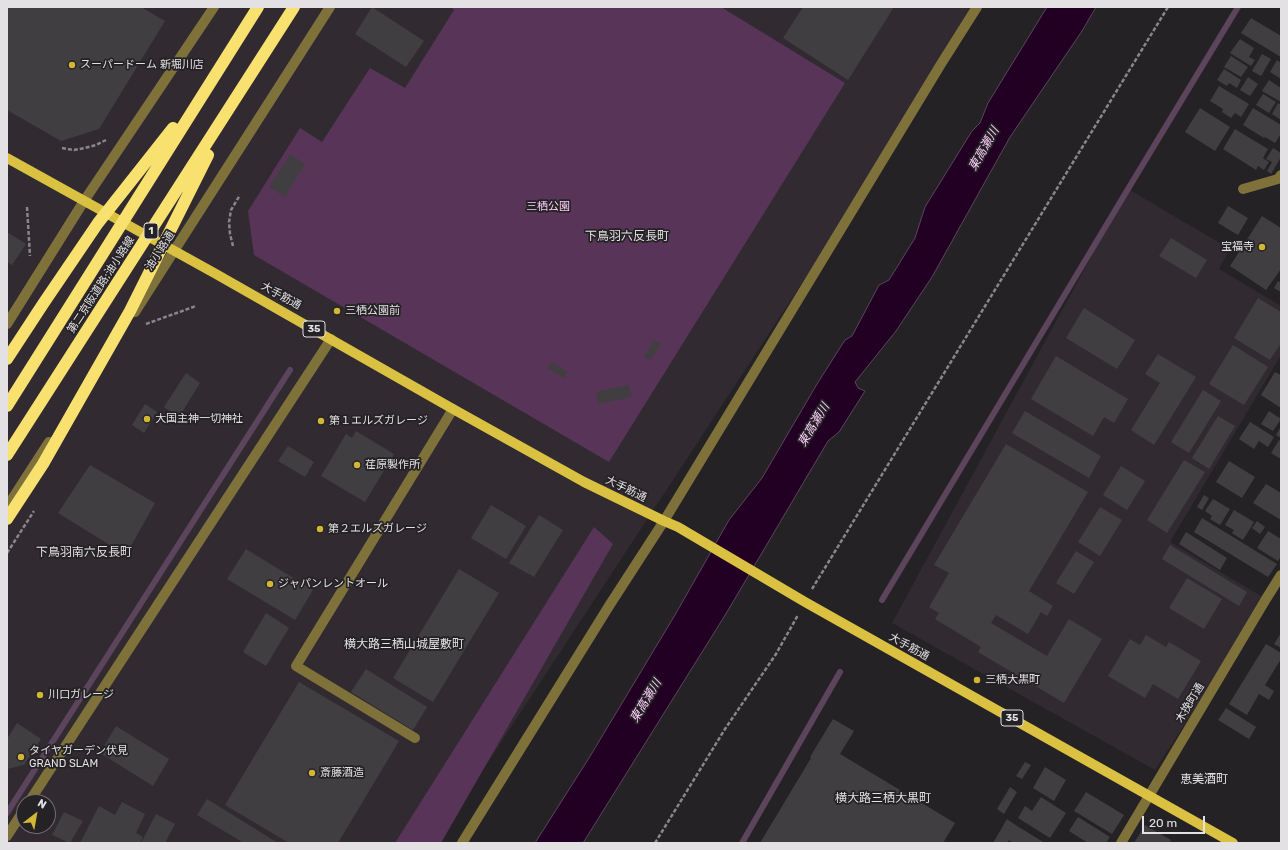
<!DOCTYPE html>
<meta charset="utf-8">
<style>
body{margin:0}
#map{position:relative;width:1288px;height:850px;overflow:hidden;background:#252225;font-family:Rubik,sans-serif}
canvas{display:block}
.frame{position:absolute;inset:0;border:8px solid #e3e1e3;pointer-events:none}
.north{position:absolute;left:16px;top:794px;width:40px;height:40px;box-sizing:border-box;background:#252225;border:1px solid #716e71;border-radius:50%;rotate:31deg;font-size:11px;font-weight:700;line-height:16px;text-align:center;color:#e3e1e3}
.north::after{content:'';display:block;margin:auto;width:14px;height:18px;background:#d1b736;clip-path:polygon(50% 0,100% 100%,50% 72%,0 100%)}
.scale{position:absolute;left:1142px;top:816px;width:63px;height:18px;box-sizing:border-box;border:2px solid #e3e1e3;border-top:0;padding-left:5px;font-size:12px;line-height:14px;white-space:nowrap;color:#e3e1e3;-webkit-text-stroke:3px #252225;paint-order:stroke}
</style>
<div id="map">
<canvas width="1288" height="850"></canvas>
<div class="frame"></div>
<div class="north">N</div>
<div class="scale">20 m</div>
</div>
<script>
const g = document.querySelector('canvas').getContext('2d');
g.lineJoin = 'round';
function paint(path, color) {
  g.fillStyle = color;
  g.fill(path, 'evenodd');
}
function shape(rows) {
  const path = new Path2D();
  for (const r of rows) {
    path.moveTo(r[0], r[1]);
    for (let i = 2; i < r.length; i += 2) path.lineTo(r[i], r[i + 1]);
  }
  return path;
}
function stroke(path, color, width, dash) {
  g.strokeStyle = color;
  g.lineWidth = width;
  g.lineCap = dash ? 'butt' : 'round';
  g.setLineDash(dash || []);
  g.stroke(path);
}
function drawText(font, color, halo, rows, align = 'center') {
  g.font = font + ' Rubik,"Noto Sans JP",sans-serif';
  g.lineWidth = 3.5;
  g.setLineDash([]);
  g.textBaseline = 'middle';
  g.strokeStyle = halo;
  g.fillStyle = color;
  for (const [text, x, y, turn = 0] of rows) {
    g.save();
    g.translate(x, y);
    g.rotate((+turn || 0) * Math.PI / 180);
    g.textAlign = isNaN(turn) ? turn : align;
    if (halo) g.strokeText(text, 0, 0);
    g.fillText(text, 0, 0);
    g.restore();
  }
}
paint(shape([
 [7,7,983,7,435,843,7,843],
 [24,802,48,802,48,826,24,826],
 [1128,189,1230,249,1219,269,1281,306,1281,355,1170,542,1266,599,1155,770,892,623]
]), '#312a31');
paint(shape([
 [451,7,721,7,845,83,609,462,254,255,248,211,300,128,322,142,370,68,405,88,454,10],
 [594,527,613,544,441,843,395,843]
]), '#583558');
const water = shape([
 [1047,7,1096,7,1082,31,1010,137,932,277,896,331,855,382,858,388,865,391,839,432,828,441,727,612,583,843,535,843,589,758,675,615,729,520,762,478,817,384,845,340,852,336,879,285,889,280,915,238,925,207,972,131,980,123,988,103,1047,7]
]);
paint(water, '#220024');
stroke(water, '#5c445d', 1);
stroke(shape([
 [882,600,1128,189,1238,7],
 [7,813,290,370],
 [742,843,840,672]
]), '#5c445d', 6);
paint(shape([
 [7,7,141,7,165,21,99,129,61,141,7,110],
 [372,7,424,41,406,67,355,34],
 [803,7,894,7,848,80,783,38],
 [1251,18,1281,36,1281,57,1241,33],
 [1240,39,1254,48,1249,57,1255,60,1251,66,1230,53],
 [1262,54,1271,59,1261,76,1252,71],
 [1231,56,1248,67,1241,77,1224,67],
 [1277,60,1281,63,1281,79,1270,72],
 [1224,69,1241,80,1237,88,1229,83,1227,86,1217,80],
 [1248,77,1258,84,1250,96,1240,90],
 [1269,80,1281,88,1281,102,1262,91],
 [1219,86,1249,104,1241,117,1235,113,1231,118,1222,112,1223,109,1210,101],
 [1263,94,1276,102,1269,113,1256,105],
 [1278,103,1281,105,1281,120,1272,114],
 [1200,108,1230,127,1215,151,1185,132],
 [1253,108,1281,125,1281,134,1275,143,1265,137,1264,138,1243,125],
 [1235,129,1268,149,1263,158,1269,162,1264,170,1258,166,1256,170,1223,149],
 [1273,148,1281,153,1281,157,1271,174,1267,171,1272,162,1266,159],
 [290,154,305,164,285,197,269,187],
 [1228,206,1248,218,1238,235,1218,223],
 [1262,216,1281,228,1281,269,1266,290,1230,266],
 [7,232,26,244,12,265,7,262],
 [1171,238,1207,260,1196,278,1159,256],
 [1278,281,1281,283,1281,292,1274,288],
 [1258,298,1281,312,1281,343,1270,360,1234,338],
 [1084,308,1135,340,1117,369,1066,338],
 [654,340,661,344,651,360,644,357],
 [1233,345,1268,367,1244,405,1209,384],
 [1158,354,1196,377,1154,445,1131,430,1160,383,1145,374],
 [1056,356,1128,399,1114,423,1104,417,1093,436,1031,399],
 [551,362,568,372,564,378,547,368],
 [1275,372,1281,375,1281,408,1261,395],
 [186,373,200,383,179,417,164,407],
 [629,385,632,397,598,404,596,392],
 [1203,390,1221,401,1189,453,1171,442],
 [145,404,157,412,144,433,132,425],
 [1025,411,1101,456,1089,478,1012,433],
 [1269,411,1281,419,1273,431,1261,424],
 [1218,416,1235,426,1209,469,1192,458],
 [1250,422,1274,437,1268,447,1259,441,1254,449,1239,439],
 [1281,426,1281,438,1276,435],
 [356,431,394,454,365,502,321,476,346,434,352,438],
 [1279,440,1281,441,1281,459,1271,453],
 [1006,444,1088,492,1029,591,1053,606,1047,616,1041,612,1028,634,996,615,991,623,1047,656,1069,619,1102,639,1064,703,978,652,981,647,935,619,939,613,929,607,949,573,934,565],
 [288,446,314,462,305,477,278,461],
 [1184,460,1205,472,1167,533,1147,520],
 [1229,461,1255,477,1242,498,1216,482],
 [90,465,155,503,126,555,58,513],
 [1121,466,1145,481,1127,510,1103,495],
 [1266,484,1281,493,1281,520,1253,503],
 [1204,495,1209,498,1202,510,1197,507],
 [1213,499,1230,509,1220,525,1210,519,1212,516,1205,511],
 [491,505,526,526,506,559,471,538],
 [1100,507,1122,520,1100,556,1078,542],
 [1234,510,1254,522,1243,540,1232,533,1234,530,1225,525],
 [539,515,563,530,534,577,509,563],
 [1202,518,1277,564,1268,577,1194,532],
 [1257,521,1265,527,1260,534,1252,528],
 [1268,531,1281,539,1281,556,1278,561,1257,548],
 [1186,532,1227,558,1220,570,1179,544],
 [1170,545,1247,592,1239,606,1162,559],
 [246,549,313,590,295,620,227,579],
 [1076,551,1094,562,1074,594,1056,583],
 [459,569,499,593,433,702,393,678],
 [1187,578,1222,599,1204,629,1169,608],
 [266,613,289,628,266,666,243,652],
 [1281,633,1281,648,1274,644],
 [1146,635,1166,647,1169,642,1201,661,1178,699,1153,684,1145,698,1108,676,1130,639,1140,645],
 [1266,644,1281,653,1281,659,1265,685,1274,691,1269,700,1259,694,1247,715,1229,704],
 [366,669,427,707,413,730,351,692],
 [299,682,399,741,338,843,289,843,225,805],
 [1226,708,1256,727,1249,739,1218,720],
 [833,719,854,731,840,754,955,823,943,843,760,843,811,758,810,757],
 [17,723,41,739,24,765,7,769,7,739],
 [116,726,169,759,153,786,100,753],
 [1025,762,1031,765,1022,779,1016,776],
 [1045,767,1066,780,1054,801,1033,788],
 [1010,787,1017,792,1004,814,997,809],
 [1086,792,1124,815,1112,834,1074,811],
 [1041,797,1066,813,1050,838,1018,818,1025,806,1032,811],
 [207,799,278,843,244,843,197,815],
 [122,802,145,814,136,833,143,837,140,843,80,843,99,806,115,815],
 [64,812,83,821,70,843,52,835],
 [156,814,175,824,165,843,141,843],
 [1078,817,1110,837,1106,843,1088,843,1069,831],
 [1007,819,1017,826,1045,843,1013,843,1009,840,1007,843,993,843],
 [1145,825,1171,840,1169,843,1134,843]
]), '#413e41');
stroke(shape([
 [62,148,74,150,85,148,96,145,106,140],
 [27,207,30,256],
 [233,246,230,234,229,222,231,210,240,195],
 [146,324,196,306],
 [7,553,34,511],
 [812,589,1168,7],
 [655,843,725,729,776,654,798,615]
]), '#898689', 2.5, [4, 2]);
stroke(shape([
 [1243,189,1278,179,1281,175],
 [135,312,330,7],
 [7,324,84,201,214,7],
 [7,507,49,442],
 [415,738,296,666,453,409],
 [29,802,331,339],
 [7,836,24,810],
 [462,843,609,606,664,521,941,64,977,7],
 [1121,843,1266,599,1281,575]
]), '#7e723a', 10);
stroke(shape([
 [7,158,216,274,453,409,584,482,664,521,678,527,805,602,1233,843]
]), '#dac141', 10);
stroke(shape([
 [7,359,43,304,98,223,173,128],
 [7,406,258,7],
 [7,455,294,7],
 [7,519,43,464,130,311,208,155]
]), '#f9e16f', 12);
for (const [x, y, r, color] of [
 [72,65,4,"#d1b736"],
 [1262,247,4,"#d1b736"],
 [337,311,4,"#d1b736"],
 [147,419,4,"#d1b736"],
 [321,421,4,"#d1b736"],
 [357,465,4,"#d1b736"],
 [320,529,4,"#d1b736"],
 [270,584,4,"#d1b736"],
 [977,680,4,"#d1b736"],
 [40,695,4,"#d1b736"],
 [21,757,4,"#d1b736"],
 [312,773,4,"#d1b736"]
]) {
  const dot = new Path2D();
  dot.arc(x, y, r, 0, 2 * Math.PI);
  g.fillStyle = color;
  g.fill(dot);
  stroke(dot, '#252225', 1.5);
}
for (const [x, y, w] of [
 [151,231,14],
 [314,329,22],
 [1012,718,22]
]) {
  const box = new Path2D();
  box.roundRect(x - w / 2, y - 8, w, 16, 3);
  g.fillStyle = '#252225';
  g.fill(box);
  stroke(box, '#e3e1e3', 1);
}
drawText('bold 10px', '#e3e1e3', null, [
 ["1",151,231],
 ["35",314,329],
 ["35",1012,718]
]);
drawText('11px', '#e3e1e3', '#252225', [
 ["スーパードーム 新堀川店",80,65],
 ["宝福寺",1254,247,"right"],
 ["三栖公園前",345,311],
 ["大国主神一切神社",155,419],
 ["第１エルズガレージ",329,421],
 ["荏原製作所",365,465],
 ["第２エルズガレージ",328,529],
 ["ジャパンレントオール",278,584],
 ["三栖大黒町",985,680],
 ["川口ガレージ",48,695],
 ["タイヤガーデン伏見",29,751],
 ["GRAND SLAM",29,764],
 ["斎藤酒造",320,773]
], 'left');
drawText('11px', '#fdcbfc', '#252225', [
 ["三栖公園",548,207]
]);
drawText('11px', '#e3e1e3', '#252225', [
 ["油小路通",160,251,-57],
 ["第二京阪道路;油小路線",101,285,-57],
 ["大手筋通",281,296,29],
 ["大手筋通",626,489,26],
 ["大手筋通",909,647,29],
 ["木挽町通",1190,703,-59]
]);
drawText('italic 12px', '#ffcdfe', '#252225', [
 ["東高瀬川",984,149,-60],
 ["東高瀬川",814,425,-59],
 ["東高瀬川",646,701,-59]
]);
drawText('12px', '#e3e1e3', '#252225', [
 ["下鳥羽六反長町",627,237],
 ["下鳥羽南六反長町",84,553],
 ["横大路三栖山城屋敷町",404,645],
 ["恵美酒町",1204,780],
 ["横大路三栖大黒町",883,799]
]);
</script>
